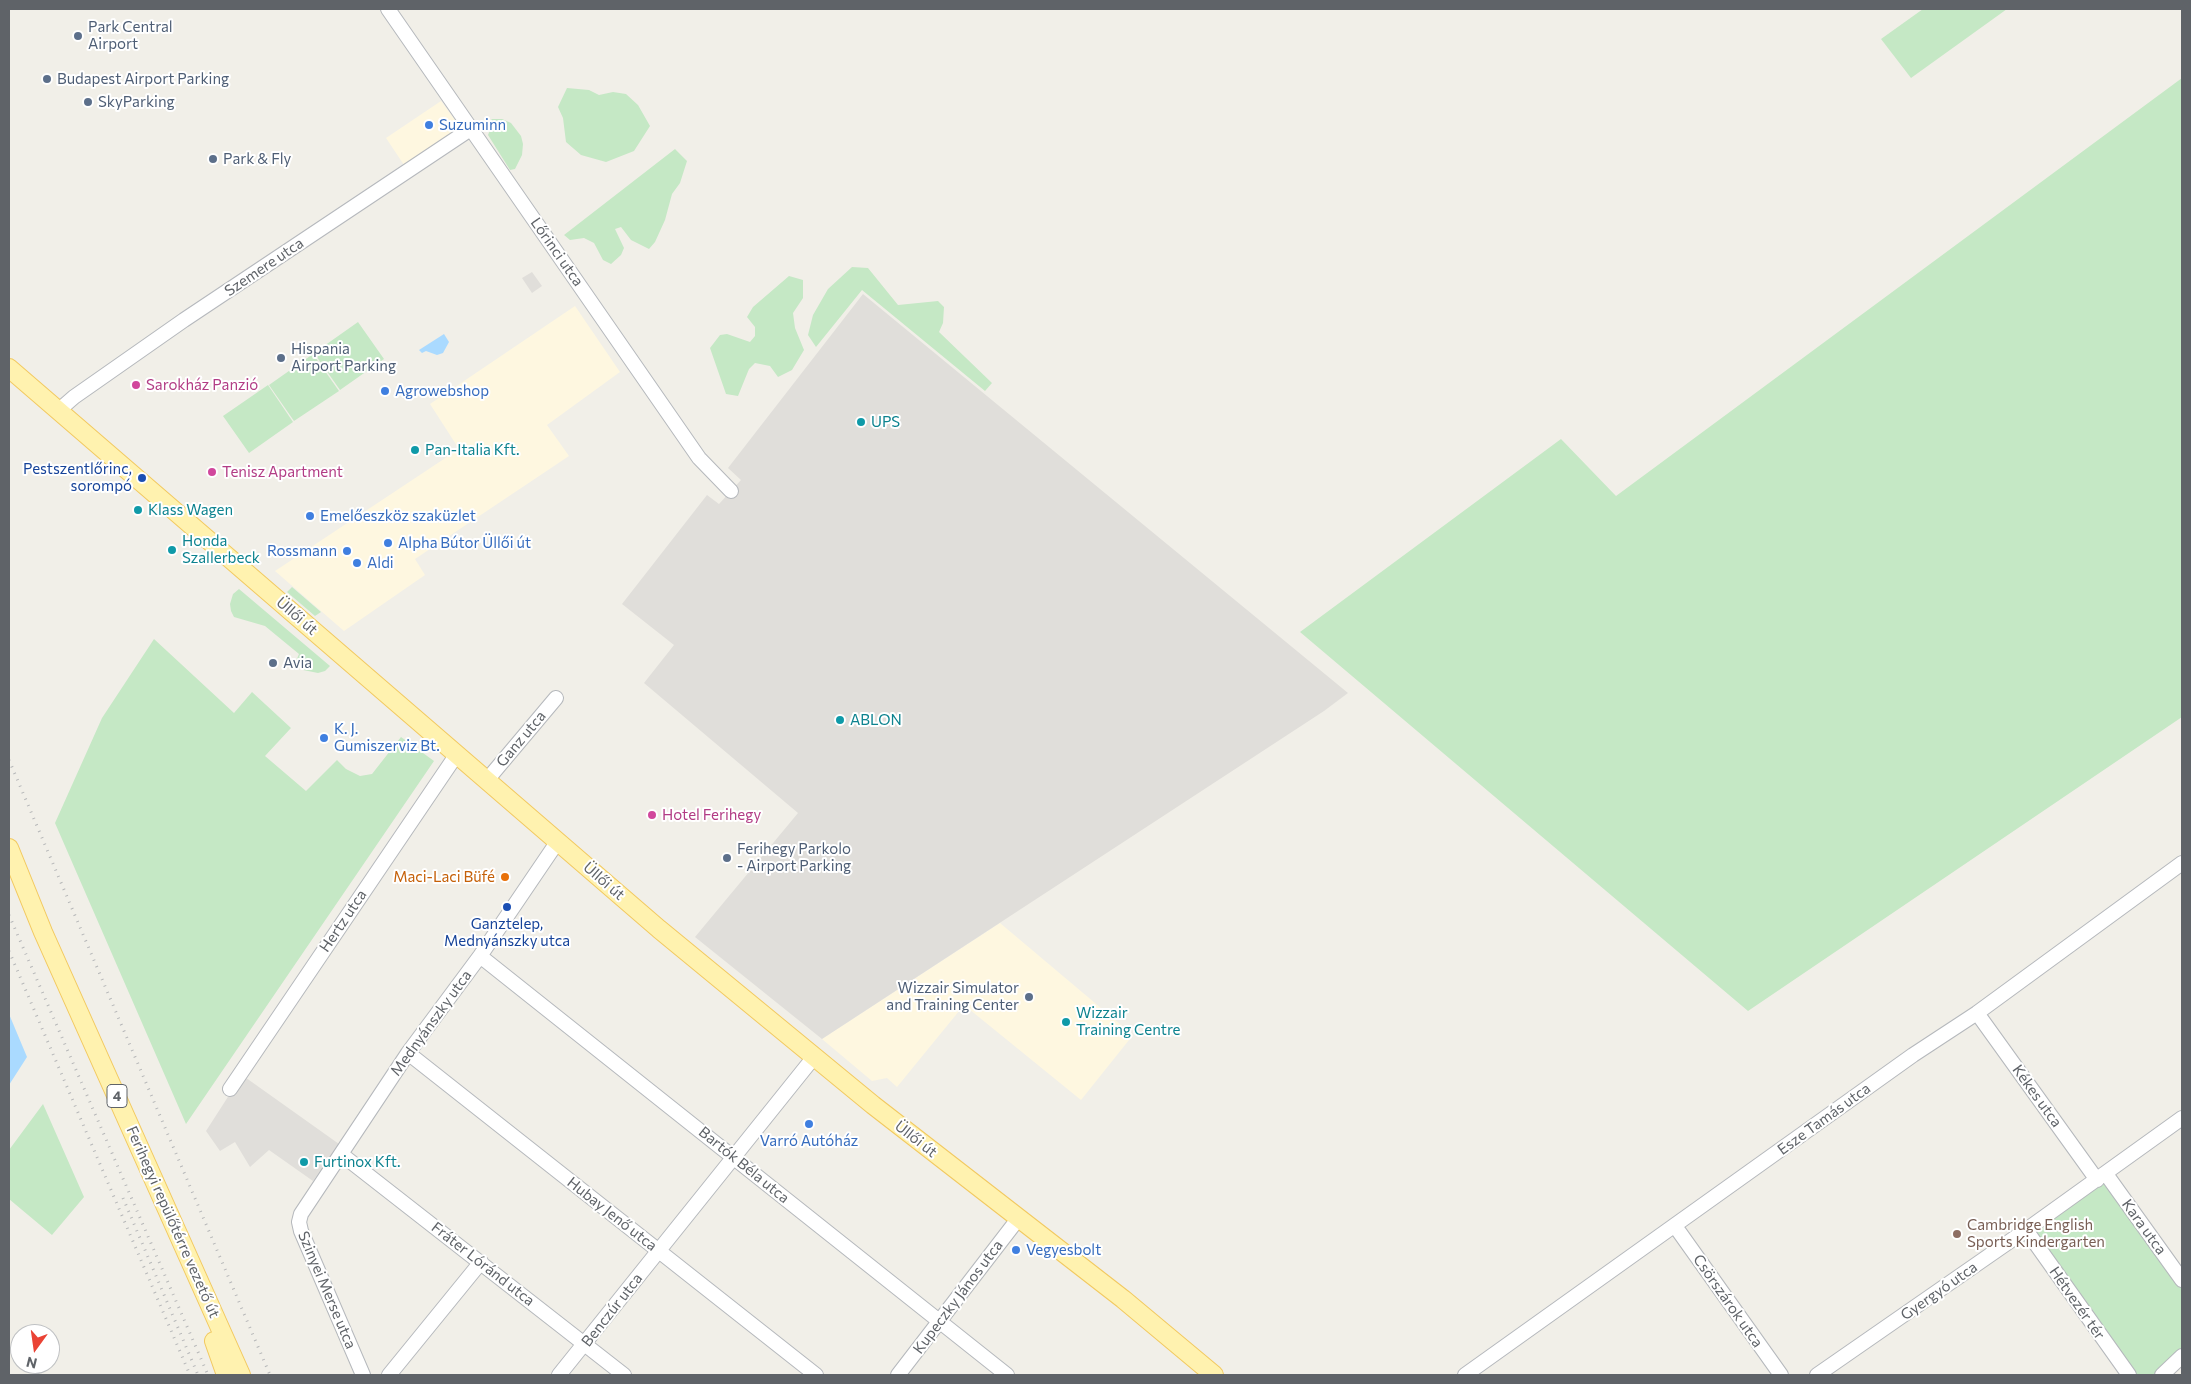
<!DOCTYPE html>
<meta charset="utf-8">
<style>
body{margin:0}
#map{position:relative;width:2191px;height:1384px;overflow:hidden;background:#f1efe8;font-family:Commissioner,sans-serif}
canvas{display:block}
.frame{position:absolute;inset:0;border:10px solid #5f6368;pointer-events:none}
.north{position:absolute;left:10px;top:1324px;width:50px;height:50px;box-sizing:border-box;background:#fff;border:1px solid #bfc1c3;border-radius:50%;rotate:194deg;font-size:14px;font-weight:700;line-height:20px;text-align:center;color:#5f6368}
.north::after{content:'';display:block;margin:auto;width:18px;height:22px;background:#ea4335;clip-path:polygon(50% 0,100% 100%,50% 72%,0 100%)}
</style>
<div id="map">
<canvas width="2191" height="1384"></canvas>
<div class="frame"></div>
<div class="north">N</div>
</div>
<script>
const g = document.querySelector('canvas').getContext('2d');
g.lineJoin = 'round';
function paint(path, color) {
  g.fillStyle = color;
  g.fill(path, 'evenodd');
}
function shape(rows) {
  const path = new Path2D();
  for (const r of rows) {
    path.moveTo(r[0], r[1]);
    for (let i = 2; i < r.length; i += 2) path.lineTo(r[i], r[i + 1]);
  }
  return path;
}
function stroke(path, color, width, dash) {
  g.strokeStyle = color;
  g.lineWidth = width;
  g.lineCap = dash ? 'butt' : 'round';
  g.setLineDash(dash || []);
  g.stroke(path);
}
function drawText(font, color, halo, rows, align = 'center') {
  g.font = font + ' Commissioner,sans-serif';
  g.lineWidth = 4;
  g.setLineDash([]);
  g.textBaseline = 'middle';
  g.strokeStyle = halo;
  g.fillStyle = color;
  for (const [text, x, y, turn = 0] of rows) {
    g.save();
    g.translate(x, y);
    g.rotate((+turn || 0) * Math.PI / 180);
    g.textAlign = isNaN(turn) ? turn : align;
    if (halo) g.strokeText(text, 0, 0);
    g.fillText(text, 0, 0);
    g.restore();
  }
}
paint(shape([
 [441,101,460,127,404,165,386,138],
 [575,306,620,372,547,425,569,456,415,559,425,575,344,631,275,571,459,449,430,404],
 [1000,923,1133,1035,1081,1100,964,1005,897,1087,887,1078,872,1081,822,1039]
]), '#fef7e0');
paint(shape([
 [532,272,542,286,532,293,522,278],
 [863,294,1348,693,1324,711,822,1039,695,937,798,813,644,683,674,645,622,604,707,495,719,504,741,480,728,468],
 [242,1075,339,1144,313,1181,269,1150,250,1167,235,1142,220,1151,206,1131]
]), '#e0deda');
paint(shape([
 [1923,9,2007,9,1911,78,1881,39],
 [2182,78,2182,717,1748,1011,1300,632,1561,439,1616,496],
 [567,88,589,90,599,95,613,92,626,94,638,105,650,126,634,151,606,162,581,155,566,142,563,118,558,107],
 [492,119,502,119,511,123,521,136,523,144,522,155,515,169,510,170,488,135,490,130,488,123],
 [675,149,687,161,680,183,672,194,665,220,655,242,649,249,631,240,621,227,615,229,624,248,621,255,611,264,603,260,594,243,584,238,570,240,564,235],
 [852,267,868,268,898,305,938,301,944,307,943,323,939,332,992,383,985,391,862,290,816,347,808,335,813,315,828,289],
 [789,276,803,280,803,298,793,313,795,328,804,350,792,370,778,377,770,366,755,363,749,369,738,396,726,394,710,348,720,335,727,334,750,342,755,336,755,327,747,317,753,307],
 [358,322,384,359,340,390,314,353],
 [313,354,339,391,294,421,269,385],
 [268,385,293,422,249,453,223,416],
 [292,587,321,612,315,616,287,592],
 [239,589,330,666,325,671,318,673,303,670,296,661,299,654,265,626,234,617,231,611,230,604,233,594],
 [154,639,234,713,252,692,291,728,265,756,306,791,337,760,346,769,360,776,372,774,401,737,434,761,186,1124,55,823,102,718],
 [43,1104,84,1197,52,1235,9,1199,9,1150],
 [2106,1174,2182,1280,2182,1356,2162,1375,2129,1375,2026,1230]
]), '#c5e8c5');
paint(shape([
 [444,334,449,342,443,353,437,355,426,351,422,353,419,350],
 [9,1014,27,1057,9,1085]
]), '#aadaff');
const minor = shape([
 [388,9,699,458,731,491],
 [58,411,74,397,184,320,472,128],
 [487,780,556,698],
 [480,956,1007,1375],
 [1977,1013,2097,1180],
 [408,1053,816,1375],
 [230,1089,457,754],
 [341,1154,624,1375],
 [2106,1174,2182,1280],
 [1675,1226,1781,1375],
 [2026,1230,2129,1375],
 [363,1375,301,1231,299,1222,301,1214,408,1053,480,956,558,841],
 [389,1375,481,1262],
 [559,1375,814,1057],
 [898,1375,1018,1219],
 [1465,1375,1913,1055,1977,1013,2182,863],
 [1817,1375,2026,1230,2182,1118],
 [2162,1375,2182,1356]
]);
const major = shape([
 [9,368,659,929,873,1105,1123,1299,1214,1375],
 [9,848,43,932,241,1375],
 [214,1341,226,1375]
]);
stroke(minor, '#b5b8bc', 16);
stroke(major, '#f2c960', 20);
stroke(minor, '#fff', 14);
stroke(major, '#fff2af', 18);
stroke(shape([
 [9,760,270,1375],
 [9,915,208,1375],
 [9,951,190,1375],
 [123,1198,198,1375]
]), '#b6b7b8', 3, [1, 6]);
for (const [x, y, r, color] of [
 [78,36,5,"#5c6f8a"],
 [47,79,5,"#5c6f8a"],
 [88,102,5,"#5c6f8a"],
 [429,125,5,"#3f7fe0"],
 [213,159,5,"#5c6f8a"],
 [281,358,5,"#5c6f8a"],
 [136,385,5,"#d1479c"],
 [385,391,5,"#3f7fe0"],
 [861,422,5,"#0f9aa8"],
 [415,450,5,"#0f9aa8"],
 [212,472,5,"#d1479c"],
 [142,478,5,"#1a4fb4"],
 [138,510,5,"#0f9aa8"],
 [310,516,5,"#3f7fe0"],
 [388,543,5,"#3f7fe0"],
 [172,550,5,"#0f9aa8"],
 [347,551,5,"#3f7fe0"],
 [357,563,5,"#3f7fe0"],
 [273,663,5,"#5c6f8a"],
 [840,720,5,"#0f9aa8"],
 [324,738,5,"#3f7fe0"],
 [652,815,5,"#d1479c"],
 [727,858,5,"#5c6f8a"],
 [505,877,5,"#e8710a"],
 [507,907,5,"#1a4fb4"],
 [1029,997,5,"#5c6f8a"],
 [1066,1022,5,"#0f9aa8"],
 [809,1124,5,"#3f7fe0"],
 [304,1162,5,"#0f9aa8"],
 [1957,1234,5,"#8d6e63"],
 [1016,1250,5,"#3f7fe0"]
]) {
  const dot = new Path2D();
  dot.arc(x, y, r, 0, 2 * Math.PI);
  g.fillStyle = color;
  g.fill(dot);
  stroke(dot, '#fff', 2);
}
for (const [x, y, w] of [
 [117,1096,20]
]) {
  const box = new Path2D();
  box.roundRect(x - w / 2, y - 11.5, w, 23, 4);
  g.fillStyle = '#fff';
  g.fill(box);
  stroke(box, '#5f6368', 1);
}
drawText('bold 14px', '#5f6368', null, [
 ["4",117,1096]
]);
drawText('15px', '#4e5e75', '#fff', [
 ["Park Central",88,27],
 ["Airport",88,44],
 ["Budapest Airport Parking",57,79],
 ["SkyParking",98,102],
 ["Park & Fly",223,159],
 ["Hispania",291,349],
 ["Airport Parking",291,366],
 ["Avia",283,663],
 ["Ferihegy Parkolo",737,849],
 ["- Airport Parking",737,866],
 ["Wizzair Simulator",1019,988,"right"],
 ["and Training Center",1019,1005,"right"]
], 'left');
drawText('15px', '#366cbe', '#fff', [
 ["Suzuminn",439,125],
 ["Agrowebshop",395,391],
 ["Emelőeszköz szaküzlet",320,516],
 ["Alpha Bútor Üllői út",398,543],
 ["Rossmann",337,551,"right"],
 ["Aldi",367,563],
 ["K. J.",334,729],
 ["Gumiszerviz Bt.",334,746],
 ["Varró Autóház",809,1141,"center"],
 ["Vegyesbolt",1026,1250]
], 'left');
drawText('15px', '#5f6368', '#fff', [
 ["Lőrinci utca",557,252,55],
 ["Szemere utca",264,267,-34],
 ["Üllői út",297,616,41],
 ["Ganz utca",521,739,-50],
 ["Üllői út",604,881,41],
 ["Hertz utca",343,921,-56],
 ["Mednyánszky utca",431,1023,-54],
 ["Kékes utca",2037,1096,54],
 ["Esze Tamás utca",1824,1119,-36],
 ["Üllői út",916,1139,38],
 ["Bartók Béla utca",744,1165,39],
 ["Hubay Jenő utca",612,1214,38],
 ["Ferihegyi repülőtérre vezető út",173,1222,66],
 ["Kara utca",2144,1227,54],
 ["Fráter Lóránd utca",483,1264,38],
 ["Szinyei Merse utca",327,1290,67],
 ["Gyergyó utca",1939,1291,-35],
 ["Kupeczky János utca",958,1297,-53],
 ["Csörszárok utca",1728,1301,55],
 ["Hétvezér tér",2077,1303,55],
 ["Benczúr utca",612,1310,-52]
]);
drawText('15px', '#b23c85', '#fff', [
 ["Sarokház Panzió",146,385],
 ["Tenisz Apartment",222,472],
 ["Hotel Ferihegy",662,815]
], 'left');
drawText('15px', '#0d838f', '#fff', [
 ["UPS",871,422],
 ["Pan-Italia Kft.",425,450],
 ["Klass Wagen",148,510],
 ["Honda",182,541],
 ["Szallerbeck",182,558],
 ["ABLON",850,720],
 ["Wizzair",1076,1013],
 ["Training Centre",1076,1030],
 ["Furtinox Kft.",314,1162]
], 'left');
drawText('15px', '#164399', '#fff', [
 ["Pestszentlőrinc,",132,469],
 ["sorompó",132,486],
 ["Ganztelep,",507,924,"center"],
 ["Mednyánszky utca",507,941,"center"]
], 'right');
drawText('15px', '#c56008', '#fff', [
 ["Maci-Laci Büfé",495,877]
], 'right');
drawText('15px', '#785e54', '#fff', [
 ["Cambridge English",1967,1225],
 ["Sports Kindergarten",1967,1242]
], 'left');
</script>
